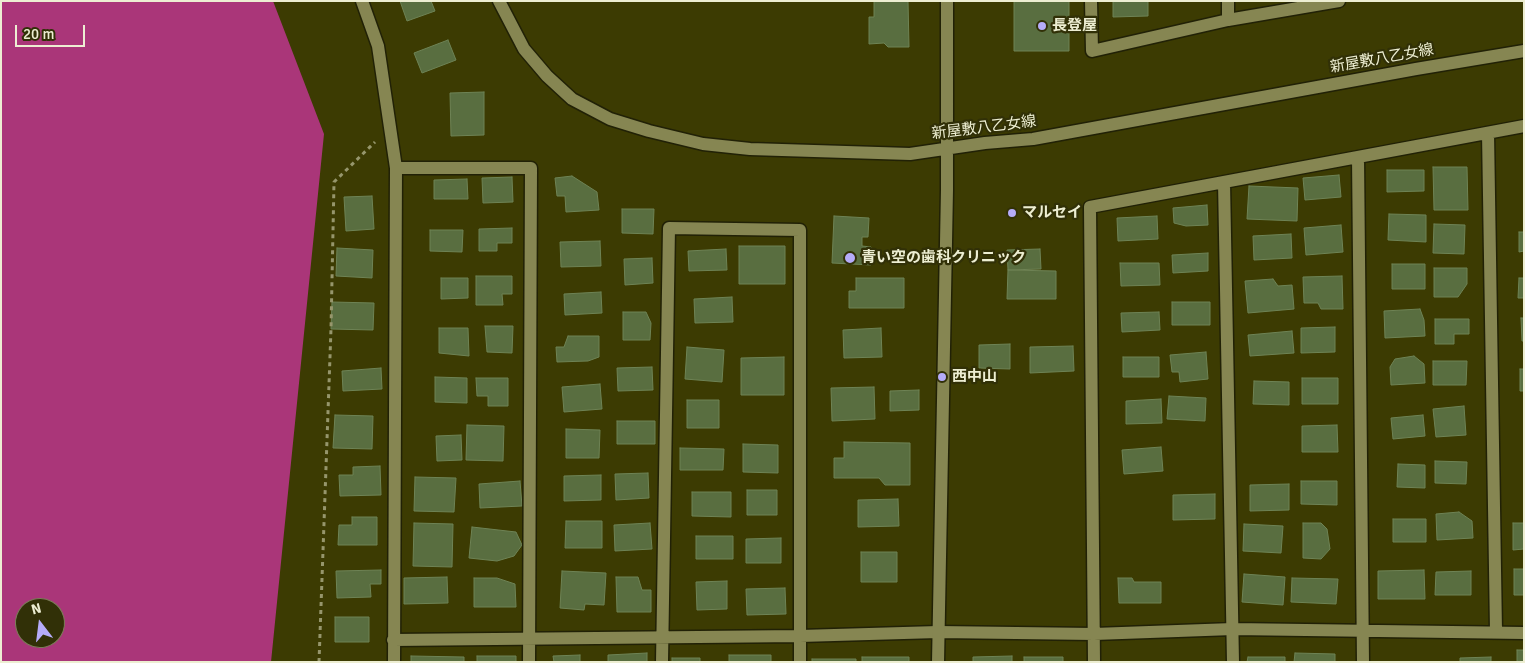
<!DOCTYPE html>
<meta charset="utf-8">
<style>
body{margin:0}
#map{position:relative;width:1525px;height:663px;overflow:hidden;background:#3c3b02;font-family:Signika,sans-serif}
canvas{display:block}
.frame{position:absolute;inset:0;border:2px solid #edeed2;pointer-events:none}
.north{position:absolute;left:15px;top:598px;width:50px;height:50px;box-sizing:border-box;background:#313007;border:1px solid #7c7c58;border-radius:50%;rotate:345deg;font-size:14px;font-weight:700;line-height:20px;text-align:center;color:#edeed2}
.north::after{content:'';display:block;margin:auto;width:18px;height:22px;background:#b5acf9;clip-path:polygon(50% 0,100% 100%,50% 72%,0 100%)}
.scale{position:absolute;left:15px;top:25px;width:70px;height:22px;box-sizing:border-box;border:2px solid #edeed2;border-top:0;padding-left:6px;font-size:15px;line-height:18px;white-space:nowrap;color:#edeed2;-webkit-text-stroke:4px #313007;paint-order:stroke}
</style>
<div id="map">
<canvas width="1525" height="663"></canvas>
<div class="frame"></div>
<div class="north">N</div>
<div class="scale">20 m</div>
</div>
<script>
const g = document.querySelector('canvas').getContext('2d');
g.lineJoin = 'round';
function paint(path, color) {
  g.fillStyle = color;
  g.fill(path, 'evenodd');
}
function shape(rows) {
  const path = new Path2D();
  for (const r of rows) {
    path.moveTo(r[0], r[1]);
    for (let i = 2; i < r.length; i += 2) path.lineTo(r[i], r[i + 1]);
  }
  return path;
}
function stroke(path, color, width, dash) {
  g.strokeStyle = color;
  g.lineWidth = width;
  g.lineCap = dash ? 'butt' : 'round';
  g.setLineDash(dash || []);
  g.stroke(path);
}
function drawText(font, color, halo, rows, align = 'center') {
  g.font = font + ' Signika,"Noto Sans JP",sans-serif';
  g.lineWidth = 4.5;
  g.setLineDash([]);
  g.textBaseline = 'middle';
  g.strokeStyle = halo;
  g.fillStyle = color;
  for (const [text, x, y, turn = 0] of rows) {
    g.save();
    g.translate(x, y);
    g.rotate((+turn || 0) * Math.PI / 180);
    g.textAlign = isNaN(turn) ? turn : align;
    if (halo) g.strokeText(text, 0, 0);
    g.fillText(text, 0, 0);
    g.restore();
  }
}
paint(shape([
 [1,1,273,1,324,134,271,662,1,662],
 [25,608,55,608,55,638,25,638]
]), '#aa3679');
const building = shape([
 [400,1,431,1,435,11,407,21,400,1],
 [874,1,908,1,909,47,888,47,884,43,869,44,869,17,874,17,874,1],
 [1014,1,1069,1,1069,51,1014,51,1014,1],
 [1113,1,1148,1,1148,16,1113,17,1113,1],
 [448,40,456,60,422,73,414,53,448,40],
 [484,92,484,135,451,136,450,93,484,92],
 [1433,167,1467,167,1468,210,1434,210,1433,167],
 [1387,170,1424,170,1424,191,1387,192,1387,170],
 [1339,175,1341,197,1305,200,1303,178,1339,175],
 [572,176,597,192,599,210,566,212,565,196,557,196,555,178,572,176],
 [512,177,513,202,483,203,482,178,512,177],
 [467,179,468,199,434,199,434,180,467,179],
 [1249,186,1298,188,1297,221,1247,219,1249,186],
 [372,196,374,229,346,231,344,197,372,196],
 [1207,205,1208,225,1186,226,1174,223,1173,208,1207,205],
 [622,209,654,209,653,234,622,233,622,209],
 [1389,214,1426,215,1426,242,1388,240,1389,214],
 [834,216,869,218,868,237,862,237,862,246,871,247,871,265,832,263,834,216],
 [1157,216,1158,239,1118,241,1117,218,1157,216],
 [1434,224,1465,225,1464,254,1433,253,1434,224],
 [1341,225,1343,252,1306,255,1304,228,1341,225],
 [512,228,512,243,497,243,497,251,479,251,479,229,512,228],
 [430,230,463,230,462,252,430,251,430,230],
 [1519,232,1524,232,1524,251,1519,252,1519,232],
 [1291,234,1292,258,1254,260,1253,236,1291,234],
 [600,241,601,266,561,267,560,242,600,241],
 [739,246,785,246,785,284,739,284,739,246],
 [337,248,373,250,372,278,336,276,337,248],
 [726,249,727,270,689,271,688,251,726,249],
 [1040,249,1041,269,1008,270,1007,250,1040,249],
 [1208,253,1208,271,1173,273,1172,255,1208,253],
 [652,258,653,283,625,285,624,259,652,258],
 [1120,263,1159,263,1160,285,1121,286,1120,263],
 [1392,264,1425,264,1425,289,1392,289,1392,264],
 [1434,268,1467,268,1467,284,1458,297,1434,297,1434,268],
 [1008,270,1056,271,1056,299,1007,299,1008,270],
 [476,276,512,276,512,294,502,294,503,305,476,305,476,276],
 [1342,276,1343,309,1321,309,1318,303,1304,303,1303,277,1342,276],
 [441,278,468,278,468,298,441,299,441,278],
 [856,278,904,278,904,308,849,308,849,291,856,291,856,278],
 [1519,278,1524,278,1524,298,1518,298,1519,278],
 [1273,279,1278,286,1292,285,1294,309,1248,313,1245,281,1273,279],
 [601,292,602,313,565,315,564,294,601,292],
 [732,297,733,322,695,323,694,299,732,297],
 [332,302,374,303,373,330,331,329,332,302],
 [1172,302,1210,302,1210,325,1172,325,1172,302],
 [1420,309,1424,320,1425,336,1385,338,1384,311,1420,309],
 [623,312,646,312,651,323,650,340,623,340,623,312],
 [1159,312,1160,330,1122,332,1121,313,1159,312],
 [1521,318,1524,318,1524,341,1522,341,1521,318],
 [1435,319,1469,319,1469,334,1454,334,1454,344,1435,344,1435,319],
 [485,326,513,326,512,353,487,352,485,326],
 [1335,327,1335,352,1301,353,1301,328,1335,327],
 [439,328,468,328,469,356,439,353,439,328],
 [881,328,882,357,844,358,843,330,881,328],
 [1292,331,1294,353,1250,356,1248,335,1292,331],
 [568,336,599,336,599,357,588,361,557,362,556,347,564,347,568,336],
 [1010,344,1010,369,979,368,979,345,1010,344],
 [1073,346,1074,371,1030,373,1030,347,1073,346],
 [687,347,724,350,722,382,685,379,687,347],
 [1206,352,1208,379,1180,382,1179,372,1172,372,1170,355,1206,352],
 [1414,356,1424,364,1425,383,1391,385,1390,367,1395,359,1414,356],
 [784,357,784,395,741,395,741,358,784,357],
 [1123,357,1159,357,1159,377,1123,377,1123,357],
 [1433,361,1467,361,1466,385,1433,385,1433,361],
 [652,367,653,390,618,391,617,368,652,367],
 [381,368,382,389,343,391,342,371,381,368],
 [1520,369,1524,369,1524,391,1520,391,1520,369],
 [435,377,467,378,467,403,435,402,435,377],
 [476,378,508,378,508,406,488,406,488,396,477,396,476,378],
 [1302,378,1338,378,1338,404,1302,404,1302,378],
 [1254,381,1289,382,1289,405,1253,404,1254,381],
 [600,384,602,409,564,412,562,387,600,384],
 [874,387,875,419,832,421,831,388,874,387],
 [919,390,919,410,890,411,890,391,919,390],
 [1169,396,1206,398,1205,421,1167,419,1169,396],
 [1161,399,1162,423,1126,424,1126,401,1161,399],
 [687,400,719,400,719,428,687,428,687,400],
 [1464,406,1466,435,1436,437,1433,409,1464,406],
 [335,415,373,416,372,449,333,448,335,415],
 [1423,415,1425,436,1393,439,1391,418,1423,415],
 [617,421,655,421,655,444,617,444,617,421],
 [467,425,504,426,503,461,466,460,467,425],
 [1337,425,1338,452,1302,452,1302,426,1337,425],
 [566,429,600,430,599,458,566,458,566,429],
 [461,435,462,460,437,461,436,436,461,435],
 [844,442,910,443,910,485,885,485,879,478,834,478,834,458,844,458,844,442],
 [743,444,778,445,778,473,743,472,743,444],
 [1161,447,1163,471,1124,474,1122,450,1161,447],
 [680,448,724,449,723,470,680,470,680,448],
 [1435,461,1467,462,1466,484,1435,483,1435,461],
 [1398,464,1425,465,1425,488,1397,487,1398,464],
 [380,466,381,495,340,496,339,475,353,475,353,467,380,466],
 [648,473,649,498,616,500,615,474,648,473],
 [601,475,601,500,564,501,564,476,601,475],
 [415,477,456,478,454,512,414,511,415,477],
 [520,481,522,506,480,508,479,484,520,481],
 [1301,481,1337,481,1337,505,1301,504,1301,481],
 [1289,484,1289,510,1250,511,1250,485,1289,484],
 [747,490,777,490,777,515,747,515,747,490],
 [692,492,731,492,731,517,692,516,692,492],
 [1215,494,1215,519,1173,520,1173,495,1215,494],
 [898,499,899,526,858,527,858,500,898,499],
 [1459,512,1472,521,1473,538,1437,540,1436,514,1459,512],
 [352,517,377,517,377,545,338,545,339,525,352,525,352,517],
 [1393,519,1426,519,1426,542,1393,542,1393,519],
 [566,521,602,521,602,548,565,548,566,521],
 [414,523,453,524,452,567,413,566,414,523],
 [650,523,652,549,615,551,614,525,650,523],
 [1303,523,1321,523,1327,529,1330,549,1321,559,1303,558,1303,523],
 [1513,523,1524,523,1524,549,1513,550,1513,523],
 [1244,524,1283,526,1281,553,1243,551,1244,524],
 [472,527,516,532,522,545,514,556,497,561,469,558,472,527],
 [696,536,733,536,733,559,696,559,696,536],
 [781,538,781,563,746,563,746,539,781,538],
 [861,552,897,552,897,582,861,582,861,552],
 [1514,569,1524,569,1524,595,1514,595,1514,569],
 [381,570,381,584,370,584,371,597,337,598,336,571,381,570],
 [1424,570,1425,599,1378,599,1378,571,1424,570],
 [562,571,606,573,604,605,585,604,584,610,560,608,562,571],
 [1471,571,1471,595,1435,595,1436,572,1471,571],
 [1244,574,1285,577,1283,605,1242,602,1244,574],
 [447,577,448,603,404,604,404,578,447,577],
 [616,577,638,577,642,590,651,590,651,612,617,612,616,577],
 [474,578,497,578,515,584,516,607,474,607,474,578],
 [1118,578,1132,578,1134,582,1161,582,1161,603,1119,603,1118,578],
 [1292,578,1338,579,1336,604,1291,602,1292,578],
 [727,581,727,609,697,610,696,582,727,581],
 [785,588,786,614,747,615,746,589,785,588],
 [335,617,369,617,369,642,335,642,335,617],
 [1517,650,1524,650,1524,662,1517,662,1517,650],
 [647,653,647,662,608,662,608,655,647,653],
 [1295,653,1335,654,1335,662,1294,662,1295,653],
 [580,655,580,662,554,662,553,656,580,655],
 [729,655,771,655,771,662,729,662,729,655],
 [411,656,464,657,464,662,411,662,411,656],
 [477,656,516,656,516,662,477,662,477,656],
 [1012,656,1012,662,973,662,973,657,1012,656],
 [862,657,909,657,909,662,862,662,862,657],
 [1024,657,1063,657,1063,662,1024,662,1024,657],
 [1248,657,1285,657,1285,662,1247,662,1248,657],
 [1491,657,1491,662,1460,662,1460,658,1491,657],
 [672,658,700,658,700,662,672,662,672,658],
 [812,659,856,659,856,662,812,662,812,659]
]);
paint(building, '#596e40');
stroke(building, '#6e8355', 1);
const minor = shape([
 [362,1,378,46,396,168,394,662],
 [1091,1,1092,51,1228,20,1339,1],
 [1228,1,1228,20],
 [1488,133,1496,631],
 [1358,157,1363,662],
 [396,168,531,168,529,662],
 [1224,182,1233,662],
 [393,640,800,636,938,632,1094,634,1233,629,1524,633],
 [662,662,669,228,800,230,800,662],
 [1094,662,1090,207,1524,126]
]);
const tertiary = shape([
 [499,1,524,49,547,76,572,99,610,119,649,131,703,144,750,149,910,154,985,143,1033,139,1416,69,1524,51],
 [938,662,947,190,947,1]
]);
stroke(minor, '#212106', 15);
stroke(tertiary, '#212106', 15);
stroke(shape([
 [319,662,331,329,334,182,375,142]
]), '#96966c', 3, [4, 4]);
stroke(minor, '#868652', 12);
stroke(tertiary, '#868652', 12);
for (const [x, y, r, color] of [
 [1042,26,5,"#b5acf9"],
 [1012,213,5,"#b5acf9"],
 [850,258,6,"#b5acf9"],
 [942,377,5,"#b5acf9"]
]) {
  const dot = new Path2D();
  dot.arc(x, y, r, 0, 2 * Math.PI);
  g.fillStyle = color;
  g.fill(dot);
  stroke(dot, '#313007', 2);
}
drawText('bold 15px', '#edeed2', '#313007', [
 ["長登屋",1052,26],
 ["マルセイ",1022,213],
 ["青い空の歯科クリニック",861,258],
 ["西中山",952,377]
], 'left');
drawText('15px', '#edeed2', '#313007', [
 ["新屋敷八乙女線",1382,59,-10],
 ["新屋敷八乙女線",984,128,-7]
]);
</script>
